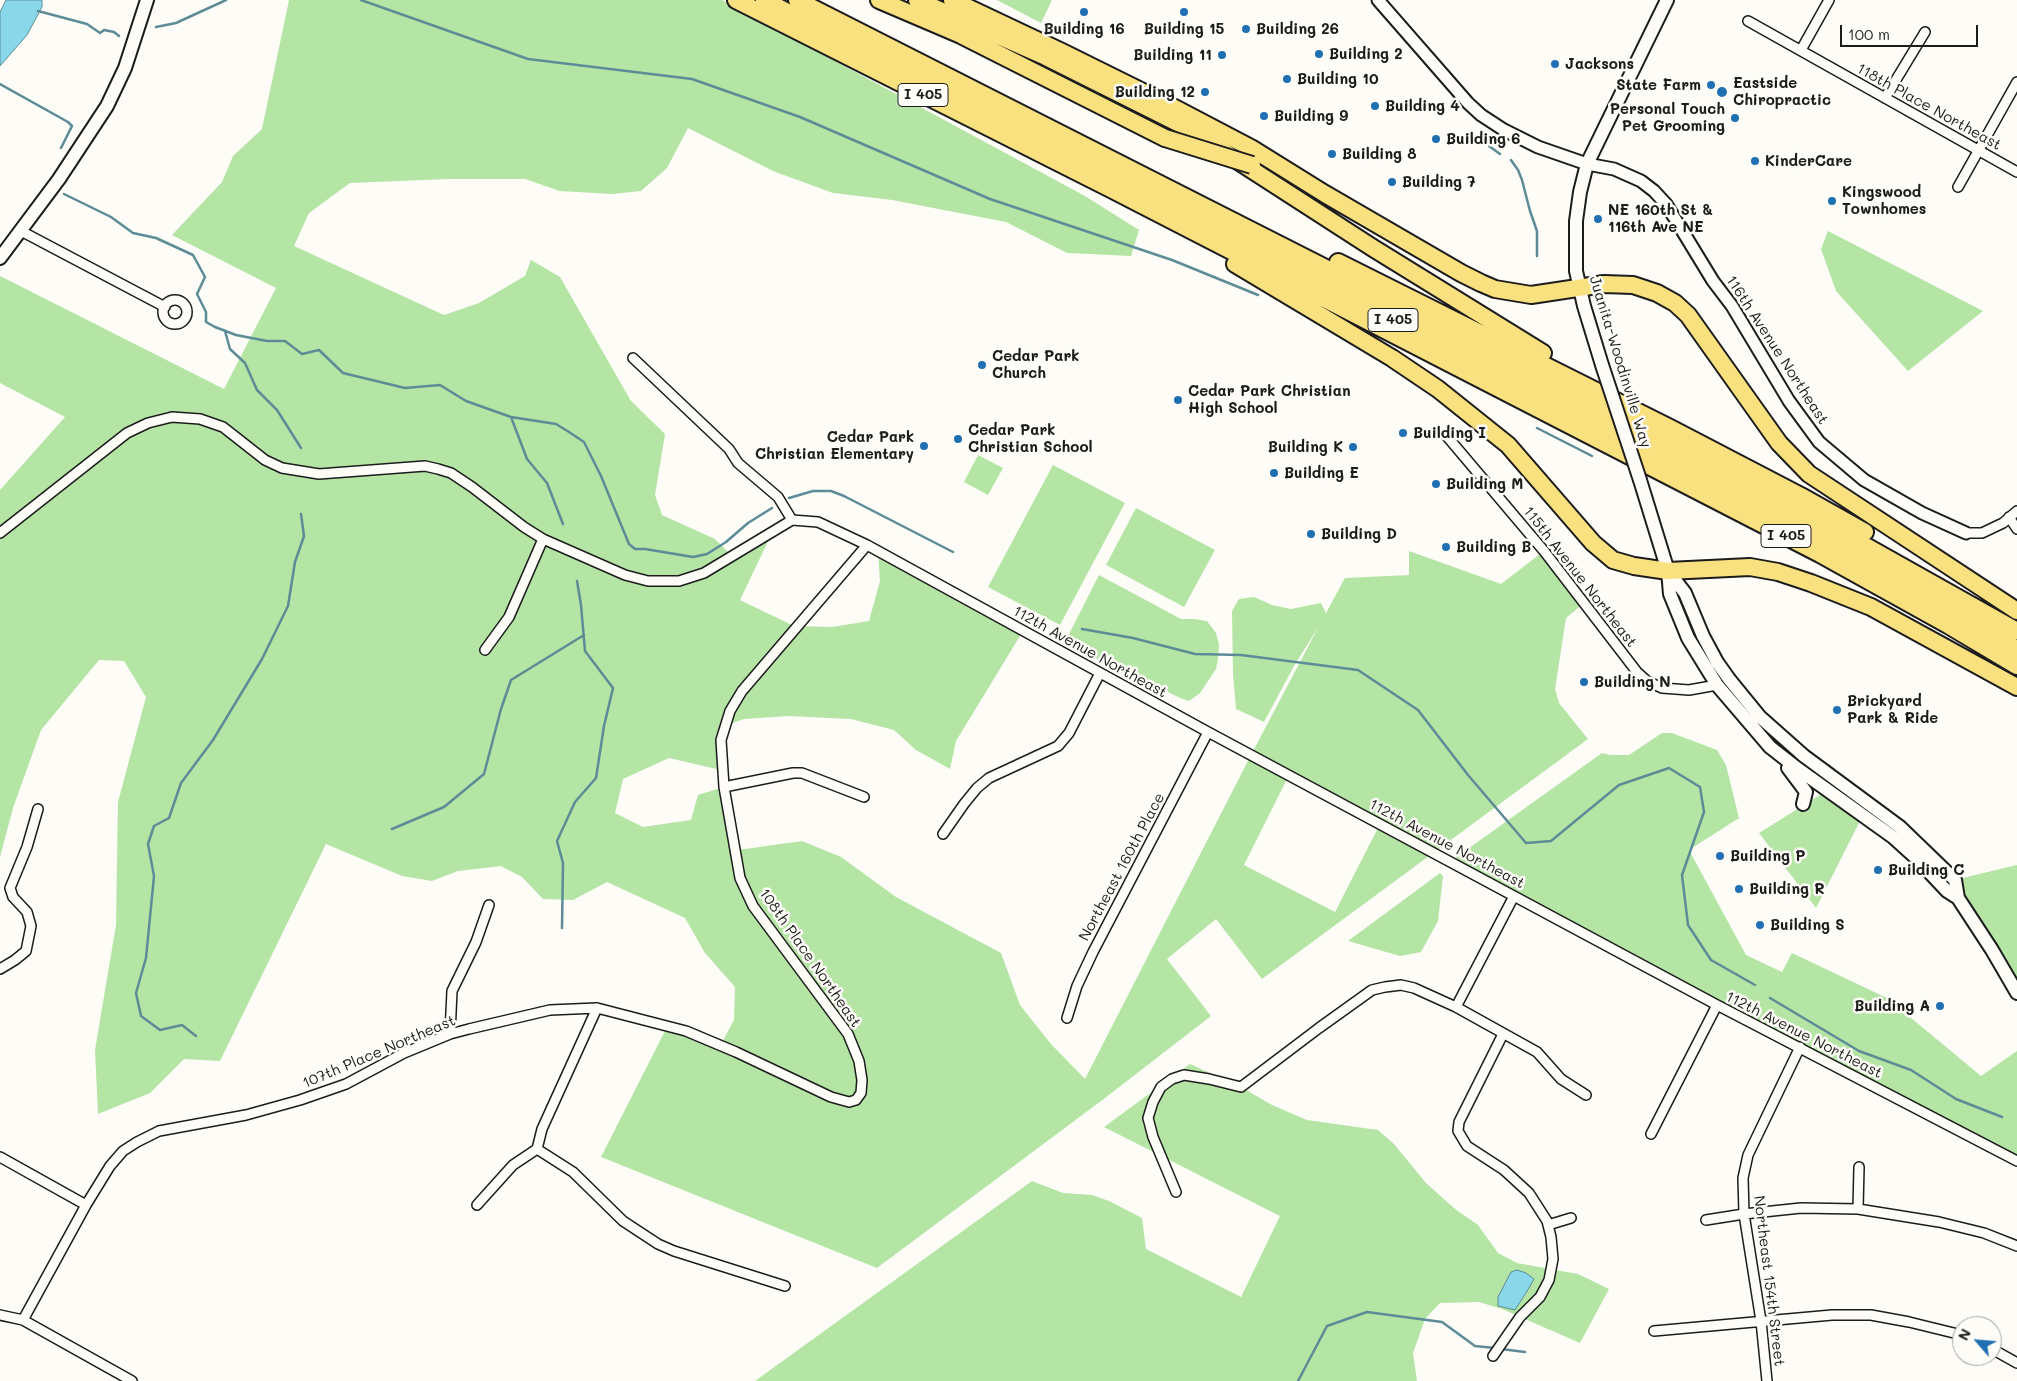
<!DOCTYPE html>
<style>
body{margin:0}
#map{position:relative;width:2017px;height:1381px;overflow:hidden;background:#fdfcf7;font-family:Mali,sans-serif}
canvas{display:block}
.north{position:absolute;left:1952px;top:1316px;width:50px;height:50px;box-sizing:border-box;background:#fdfcf7;border:1px solid #a3a29f;border-radius:50%;rotate:297deg;font-size:14px;font-weight:700;line-height:20px;text-align:center;color:#1c1c1c}
.north::after{content:'';display:block;margin:auto;width:18px;height:22px;background:#1f6fb2;clip-path:polygon(50% 0,100% 100%,50% 72%,0 100%)}
.scale{position:absolute;left:1840px;top:25px;width:138px;height:22px;box-sizing:border-box;border:2px solid #1c1c1c;border-top:0;padding-left:6px;font-size:15px;line-height:18px;white-space:nowrap;color:#1c1c1c;-webkit-text-stroke:4px #fdfcf7;paint-order:stroke}
</style>
<div id="map">
<canvas width="2017" height="1381"></canvas>
<div class="north">N</div>
<div class="scale">100 m</div>
</div>
<script>
const g = document.querySelector('canvas').getContext('2d');
g.lineJoin = 'round';
function paint(path, color) {
  g.fillStyle = color;
  g.fill(path, 'evenodd');
}
function shape(rows) {
  const path = new Path2D();
  for (const r of rows) {
    if (r.length === 3) {
      path.moveTo(r[0] + r[2], r[1]);
      path.arc(r[0], r[1], r[2], 0, 2 * Math.PI);
      continue;
    }
    path.moveTo(r[0], r[1]);
    for (let i = 2; i < r.length; i += 2) path.lineTo(r[i], r[i + 1]);
  }
  return path;
}
function stroke(path, color, width, dash) {
  g.strokeStyle = color;
  g.lineWidth = width;
  g.lineCap = dash ? 'butt' : 'round';
  g.setLineDash(dash || []);
  g.stroke(path);
}
function drawText(font, color, halo, rows, align = 'center') {
  g.font = font + ' Mali,sans-serif';
  g.lineWidth = 5;
  g.setLineDash([]);
  g.textBaseline = 'middle';
  g.strokeStyle = halo;
  g.fillStyle = color;
  for (const [text, x, y, turn = 0] of rows) {
    g.save();
    g.translate(x, y);
    g.rotate((+turn || 0) * Math.PI / 180);
    g.textAlign = isNaN(turn) ? turn : align;
    if (halo) g.strokeText(text, 0, 0);
    g.fillText(text, 0, 0);
    g.restore();
  }
}
paint(shape([
 [289,0,722,0,1085,196,1139,230,1131,256,1067,253,1006,222,892,200,833,193,773,171,688,128,667,168,641,191,612,194,560,191,525,179,448,179,350,183,309,213,294,246,444,315,479,303,525,276,531,260,560,277,631,401,665,434,655,495,662,515,715,539,733,557,772,533,740,600,794,626,832,627,869,621,880,581,878,552,1023,631,956,741,950,769,916,750,894,730,851,719,788,716,744,719,721,727,725,771,669,758,623,779,615,813,643,827,691,820,698,795,724,787,738,850,802,841,841,857,896,897,1001,953,1020,1005,1051,1044,1085,1079,1251,755,1319,626,1294,666,1264,722,1236,709,1233,674,1232,611,1239,599,1254,597,1272,605,1291,609,1321,603,1326,613,1345,578,1409,575,1409,551,1501,584,1544,551,1584,603,1566,618,1555,689,1559,703,1588,739,1262,979,1216,919,1167,959,1211,1016,1105,1098,877,1268,601,1157,666,1029,719,1048,734,1020,735,987,705,953,685,918,607,882,573,900,543,899,522,877,501,866,458,871,432,881,402,876,326,844,220,1061,184,1059,150,1093,98,1114,95,1050,116,925,118,802,146,697,124,661,99,660,41,730,13,808,0,857,0,490,65,417,0,383,0,276,224,389,276,288,172,235,222,182,233,156,262,129],
 [1289,775,1380,824,1335,912,1244,865],
 [997,0,1052,0,1041,23],
 [1828,231,1983,311,1908,371,1836,291,1821,249],
 [978,455,1003,468,988,495,964,482],
 [1053,465,1125,503,1060,625,988,587],
 [1136,508,1215,550,1184,607,1106,565],
 [1099,575,1181,619,1194,619,1207,621,1216,633,1219,645,1218,659,1216,669,1200,693,1189,701,1180,698,1105,660,1090,657,1068,645,1067,638],
 [1662,733,1672,733,1717,750,1726,765,1739,818,1689,850,1746,955,1782,972,1792,953,1887,998,1981,1076,2017,1051,2017,1161,1451,861,1602,753,1610,755,1629,755],
 [1823,793,1824,797,1836,804,1860,821,1816,908,1759,833],
 [2017,865,2017,993,1950,881],
 [1440,873,1443,876,1438,921,1421,952,1400,956,1348,941],
 [1190,1064,1241,1087,1272,1105,1307,1120,1378,1130,1394,1144,1426,1183,1455,1209,1478,1225,1498,1253,1517,1263,1578,1274,1609,1289,1580,1343,1502,1309,1479,1302,1440,1303,1425,1319,1413,1353,1417,1381,755,1381,1032,1181,1063,1193,1092,1195,1109,1201,1142,1218,1146,1249,1241,1297,1280,1216,1104,1127]
]), '#b4e5a5');
const water = shape([
 [6,0,42,0,42,7,27,35,0,66,0,12,6,0],
 [1517,1270,1526,1273,1534,1279,1529,1288,1515,1310,1498,1306,1498,1297,1511,1272,1517,1270]
]);
paint(water, '#89d7e8');
stroke(water, '#5d8c96', 1);
stroke(shape([
 [361,0,528,59,692,79,800,117,990,199,1172,260,1258,295],
 [38,11,87,24,100,33,104,30,114,32,119,36],
 [156,27,176,23,226,0],
 [0,84,68,122,72,126,61,148],
 [1489,146,1500,154],
 [1511,160,1518,170,1522,180,1530,211,1537,231,1537,256],
 [64,194,111,217,133,233,156,238,193,255,205,277,197,294,206,312,206,322,215,327,236,335,267,341,285,341,302,354,319,350,343,373,405,388,440,385,466,401,511,417,556,424,569,432,584,442,601,476,629,544,635,549,645,549,693,557,707,554,726,542,748,523,772,508],
 [225,331,230,349,245,363,257,390,277,410,301,448],
 [511,417,527,459,547,483,563,524],
 [1537,428,1592,456],
 [789,498,813,491,831,491,844,496,953,552],
 [1082,629,1133,638,1195,654,1241,655,1358,670,1418,710,1468,775,1526,843,1551,841,1619,785,1669,768,1700,787,1704,812,1682,875,1688,925,1711,960,1755,985],
 [392,829,444,807,484,774,501,709,511,680,584,635],
 [562,928,563,863,557,841,575,802,596,778,604,726,613,688,585,651,581,605,577,581],
 [1770,998,1859,1051,1911,1070,1956,1099,2002,1117],
 [196,1036,182,1025,160,1030,141,1016,136,993,146,958,154,876,148,844,154,826,169,818,181,783,213,740,262,659,288,606,295,562,304,536,301,514],
 [1501,1349,1525,1352],
 [1298,1381,1327,1326,1367,1312,1442,1322,1475,1346,1495,1348]
]), '#5d8c96', 2.5);
const minor = shape([
 [1748,21,2017,172],
 [1801,50,1829,0],
 [1885,98,1925,32],
 [1958,187,2017,82],
 [21,231,165,307],
 [175,312,12],
 [633,358,729,449,738,463,778,497,792,520],
 [1445,434,1544,551,1637,672,1647,681,1662,688,1689,690,1717,685],
 [2009,517,2017,529],
 [0,533,127,433,148,423,172,417,200,419,223,427,265,460,282,468,319,474,425,466,438,469,451,473,472,487,524,527,543,539,625,575,648,581,679,581,704,573,792,520,818,522,867,545,1208,732,1717,1005,2017,1161],
 [1966,533,1982,533,2003,523,2017,511],
 [485,650,509,617,543,539],
 [724,787,793,773,802,773,864,797],
 [943,834,964,804,977,788,989,778,1058,746,1069,733,1100,673],
 [0,969,15,960,26,951,31,926,27,912,13,897,10,888,27,847,38,809],
 [1456,1007,1514,896],
 [1067,1018,1077,986,1093,952,1208,732],
 [450,1034,452,991,476,942,489,905],
 [1651,1134,1717,1005],
 [537,1149,573,1172,623,1221,658,1244,674,1251,785,1286],
 [537,1149,542,1129,597,1008],
 [0,1157,86,1205],
 [1176,1192,1153,1137,1148,1118,1153,1102,1161,1087,1172,1079,1184,1075,1209,1079,1241,1087,1319,1028,1372,990,1385,987,1401,985,1414,988,1456,1007,1537,1052,1561,1079,1586,1095],
 [477,1205,513,1165,537,1149],
 [1858,1209,1859,1167],
 [1706,1220,1744,1214,1801,1208,1858,1209,1939,1222,1984,1233,2017,1246],
 [1548,1225,1571,1218],
 [0,1315,23,1320,132,1381],
 [23,1320,86,1205,110,1166,123,1151,137,1142,159,1131,246,1115,300,1100,346,1084,404,1053,450,1034,469,1029,550,1010,597,1008,686,1031,736,1052,831,1097,849,1102,856,1100,861,1093,862,1080,859,1061,848,1034,753,906,740,878,724,787,721,740,730,711,742,691,867,545],
 [1654,1331,1832,1315,1871,1315,1909,1322,1962,1335],
 [1992,1349,2017,1363],
 [1493,1356,1520,1317,1540,1297,1549,1280,1553,1259,1551,1237,1547,1221,1529,1193,1504,1170,1467,1146,1458,1131,1459,1122,1503,1034],
 [1767,1381,1761,1321,1744,1214,1743,1178,1748,1155,1800,1047]
]);
const tertiary = shape([
 [1378,0,1468,103,1481,115,1504,130,1538,147,1587,164,1614,169,1641,181,1654,191,1666,204,1713,281,1732,306,1789,401,1819,442,1864,480,1922,513,1966,533]
]);
const secondary = shape([
 [0,258,59,179,107,106,125,68,147,0],
 [1602,365,1584,306,1576,271,1576,221,1580,192,1587,164,1667,0],
 [1640,480,1668,571,1670,594,1688,638,1717,685,1770,747,1798,769,1893,837,1914,856,1947,891,1958,898],
 [1668,571,1685,593,1703,636,1717,662,1729,679,1760,717,1804,756,1900,827,1955,880,1958,898,1992,950,2017,993],
 [1788,768,1806,792,1803,804]
]);
const motorway = shape([
 [736,0,1111,189,1820,554,1948,625,2017,666],
 [764,0,1768,510,1892,576,2017,649],
 [797,0,1710,463,1830,526,2017,631],
 [879,0,961,35,1165,138],
 [917,0,1046,57,1184,126,1373,248,1543,353],
 [952,0,1062,52,1169,105,1251,148,1325,194,1461,273,1481,283,1495,289,1531,295,1604,284,1633,285,1657,293,1675,303,1688,315,1779,443,1809,474,2017,611],
 [1338,262,1672,429,1801,496,1865,532],
 [1235,264,1392,358,1438,389,1508,445,1593,543,1613,560,1634,566,1668,571,1750,567,1778,572,1811,583,1871,607,2017,687]
]);
stroke(minor, '#1c1c1c', 12);
stroke(tertiary, '#1c1c1c', 15);
stroke(secondary, '#1c1c1c', 16);
stroke(motorway, '#1c1c1c', 20);
stroke(minor, '#fdfcf7', 9);
stroke(tertiary, '#fdfcf7', 11);
stroke(secondary, '#fdfcf7', 12);
stroke(motorway, '#fae180', 16);
const secondaryBridge = shape([
 [1602,365,1640,480]
]);
const motorwayBridge = shape([
 [1165,138,1252,165]
]);
stroke(secondaryBridge, '#1c1c1c', 16, []);
stroke(motorwayBridge, '#1c1c1c', 20, []);
stroke(secondaryBridge, '#fdfcf7', 12);
stroke(motorwayBridge, '#fae180', 16);
for (const [x, y, r, color] of [
 [1084,12,5,"#1f6fb2"],
 [1184,12,5,"#1f6fb2"],
 [1246,29,5,"#1f6fb2"],
 [1319,54,5,"#1f6fb2"],
 [1222,55,5,"#1f6fb2"],
 [1555,64,5,"#1f6fb2"],
 [1287,79,5,"#1f6fb2"],
 [1711,85,5,"#1f6fb2"],
 [1205,92,5,"#1f6fb2"],
 [1722,92,6,"#1f6fb2"],
 [1375,106,5,"#1f6fb2"],
 [1264,116,5,"#1f6fb2"],
 [1735,118,5,"#1f6fb2"],
 [1436,139,5,"#1f6fb2"],
 [1332,154,5,"#1f6fb2"],
 [1755,161,5,"#1f6fb2"],
 [1392,182,5,"#1f6fb2"],
 [1832,201,5,"#1f6fb2"],
 [1598,219,5,"#1f6fb2"],
 [982,365,5,"#1f6fb2"],
 [1178,400,5,"#1f6fb2"],
 [1403,433,5,"#1f6fb2"],
 [958,439,5,"#1f6fb2"],
 [924,446,5,"#1f6fb2"],
 [1353,447,5,"#1f6fb2"],
 [1274,473,5,"#1f6fb2"],
 [1436,484,5,"#1f6fb2"],
 [1311,534,5,"#1f6fb2"],
 [1446,547,5,"#1f6fb2"],
 [1584,682,5,"#1f6fb2"],
 [1837,710,5,"#1f6fb2"],
 [1720,856,5,"#1f6fb2"],
 [1878,870,5,"#1f6fb2"],
 [1739,889,5,"#1f6fb2"],
 [1760,925,5,"#1f6fb2"],
 [1940,1006,5,"#1f6fb2"]
]) {
  const dot = new Path2D();
  dot.arc(x, y, r, 0, 2 * Math.PI);
  g.fillStyle = color;
  g.fill(dot);
  stroke(dot, '#fdfcf7', 2);
}
for (const [x, y, w] of [
 [923,95,50],
 [1393,320,50],
 [1786,536,50]
]) {
  const box = new Path2D();
  box.roundRect(x - w / 2, y - 11.5, w, 23, 4);
  g.fillStyle = '#fdfcf7';
  g.fill(box);
  stroke(box, '#1c1c1c', 1);
}
drawText('bold 14px', '#1c1c1c', null, [
 ["I 405",923,95],
 ["I 405",1393,320],
 ["I 405",1786,536]
]);
drawText('bold 15px', '#1c1c1c', '#fdfcf7', [
 ["Building 16",1084,29,"center"],
 ["Building 15",1184,29,"center"],
 ["Building 26",1256,29],
 ["Building 2",1329,54],
 ["Building 11",1212,55,"right"],
 ["Jacksons",1565,64],
 ["Building 10",1297,79],
 ["Eastside",1733,83],
 ["Chiropractic",1733,100],
 ["State Farm",1701,85,"right"],
 ["Building 12",1195,92,"right"],
 ["Building 4",1385,106],
 ["Personal Touch",1725,109,"right"],
 ["Pet Grooming",1725,126,"right"],
 ["Building 9",1274,116],
 ["Building 6",1446,139],
 ["Building 8",1342,154],
 ["KinderCare",1765,161],
 ["Building 7",1402,182],
 ["Kingswood",1842,192],
 ["Townhomes",1842,209],
 ["NE 160th St &",1608,210],
 ["116th Ave NE",1608,227],
 ["Cedar Park",992,356],
 ["Church",992,373],
 ["Cedar Park Christian",1188,391],
 ["High School",1188,408],
 ["Cedar Park",968,430],
 ["Christian School",968,447],
 ["Building I",1413,433],
 ["Cedar Park",914,437,"right"],
 ["Christian Elementary",914,454,"right"],
 ["Building K",1343,447,"right"],
 ["Building E",1284,473],
 ["Building M",1446,484],
 ["Building D",1321,534],
 ["Building B",1456,547],
 ["Building N",1594,682],
 ["Brickyard",1847,701],
 ["Park & Ride",1847,718],
 ["Building P",1730,856],
 ["Building C",1888,870],
 ["Building R",1749,889],
 ["Building S",1770,925],
 ["Building A",1930,1006,"right"]
], 'left');
drawText('15px', '#1c1c1c', '#fdfcf7', [
 ["118th Place Northeast",1929,107,29],
 ["116th Avenue Northeast",1777,350,57],
 ["Juanita-Woodinville Way",1620,362,73],
 ["115th Avenue Northeast",1580,577,52],
 ["112th Avenue Northeast",1090,652,29],
 ["112th Avenue Northeast",1447,844,28],
 ["Northeast 160th Place",1122,867,-62],
 ["108th Place Northeast",810,958,55],
 ["112th Avenue Northeast",1804,1035,27],
 ["107th Place Northeast",379,1052,-23],
 ["Northeast 154th Street",1769,1281,83]
]);
</script>
